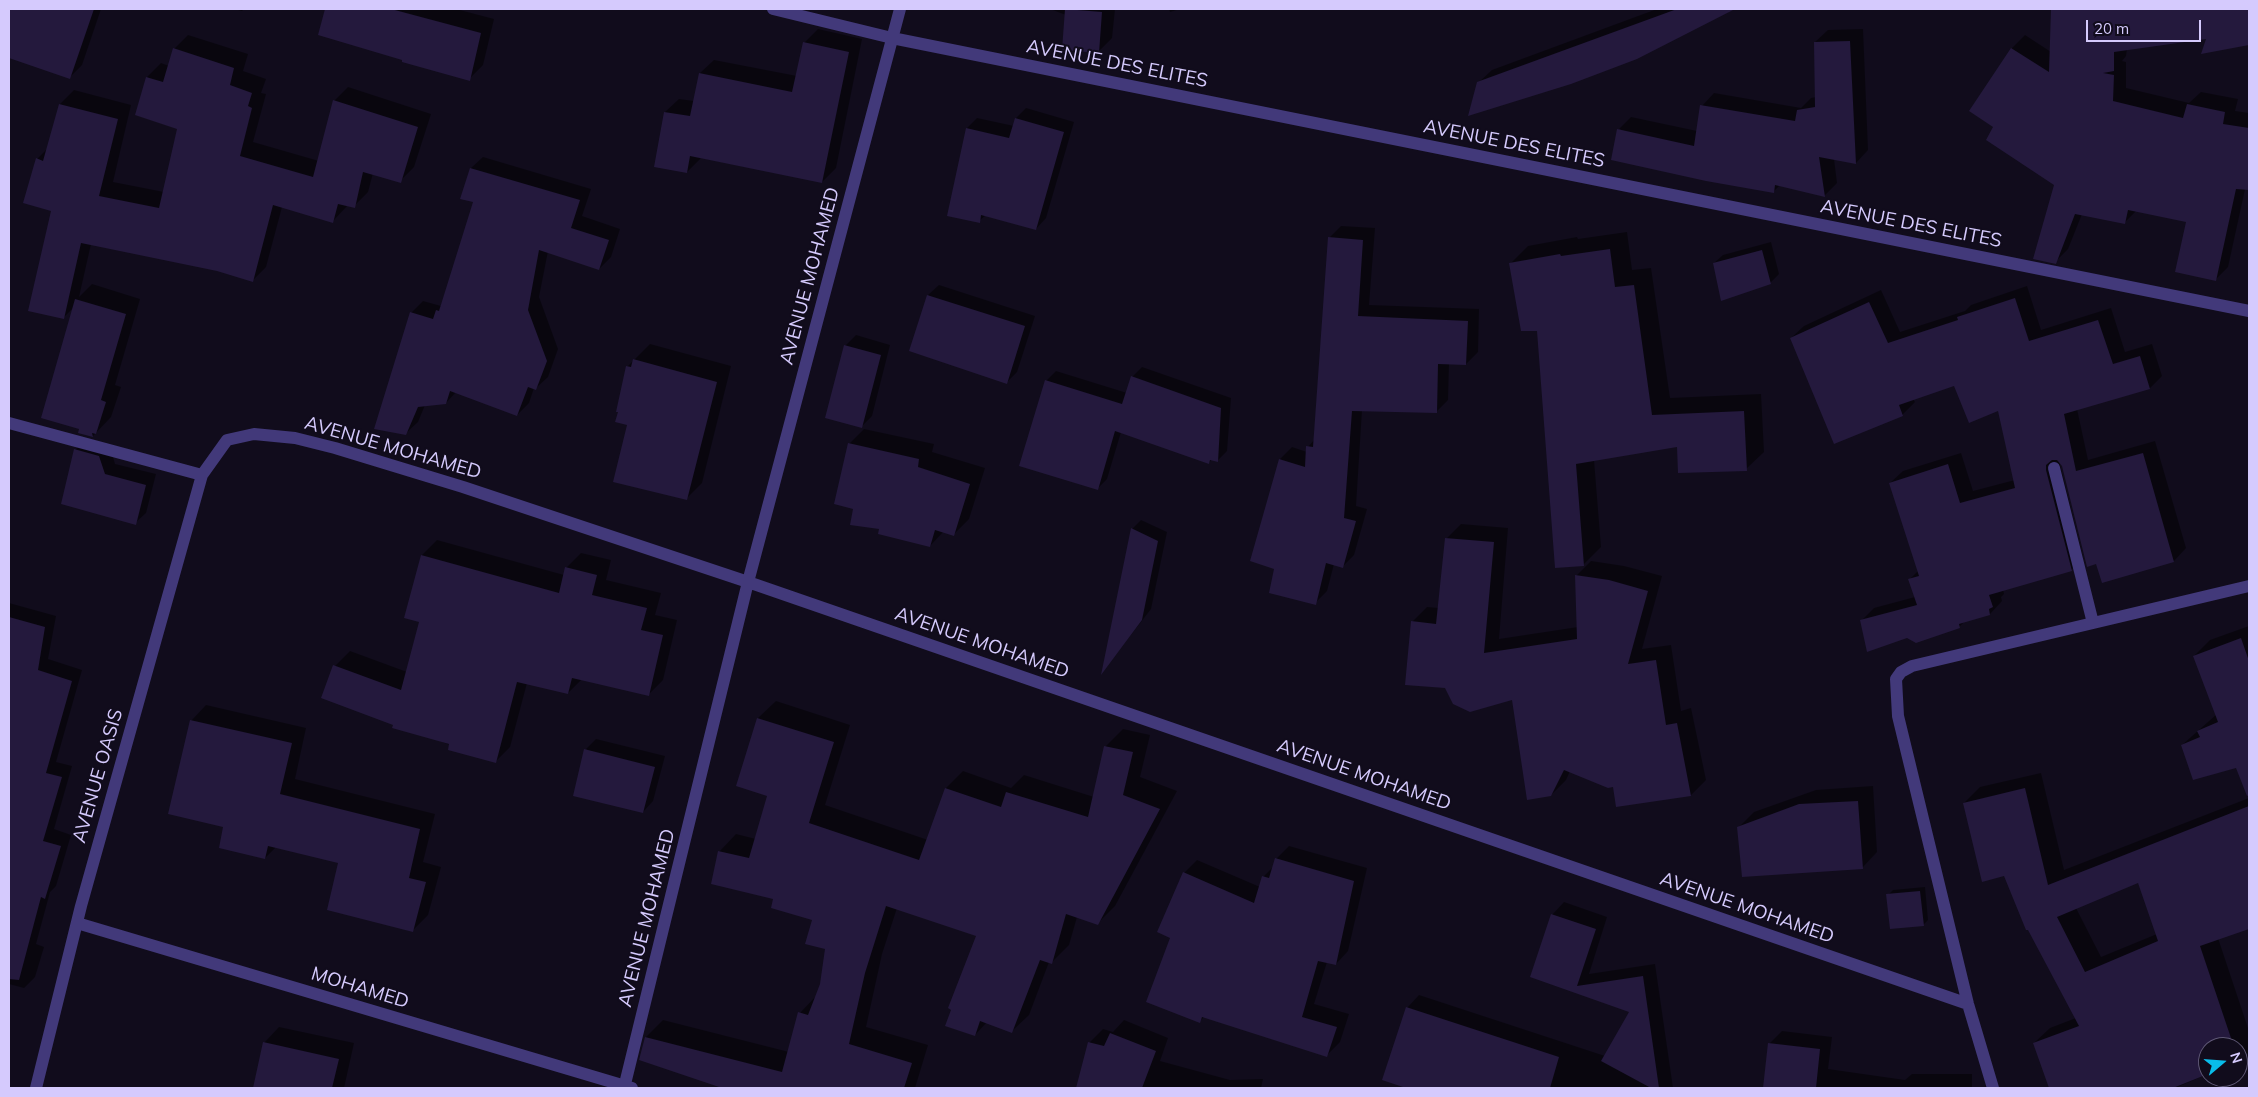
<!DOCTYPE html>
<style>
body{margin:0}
#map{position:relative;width:2258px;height:1097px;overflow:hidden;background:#110c1c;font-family:Mulish,sans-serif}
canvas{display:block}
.frame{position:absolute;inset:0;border:10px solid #d5cafd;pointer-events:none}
.north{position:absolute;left:2198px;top:1037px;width:50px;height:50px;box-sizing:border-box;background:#110c1c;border:1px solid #5f5876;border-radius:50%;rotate:72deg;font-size:14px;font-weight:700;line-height:20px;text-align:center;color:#d5cafd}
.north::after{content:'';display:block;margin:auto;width:18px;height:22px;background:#09bcea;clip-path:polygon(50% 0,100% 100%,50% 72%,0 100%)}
.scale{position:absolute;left:2086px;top:20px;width:115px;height:22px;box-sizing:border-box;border:2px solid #d5cafd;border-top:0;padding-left:6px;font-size:15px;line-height:18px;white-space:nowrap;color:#d5cafd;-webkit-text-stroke:4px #110c1c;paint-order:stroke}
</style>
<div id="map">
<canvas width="2258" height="1097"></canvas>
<div class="frame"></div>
<div class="north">N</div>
<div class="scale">20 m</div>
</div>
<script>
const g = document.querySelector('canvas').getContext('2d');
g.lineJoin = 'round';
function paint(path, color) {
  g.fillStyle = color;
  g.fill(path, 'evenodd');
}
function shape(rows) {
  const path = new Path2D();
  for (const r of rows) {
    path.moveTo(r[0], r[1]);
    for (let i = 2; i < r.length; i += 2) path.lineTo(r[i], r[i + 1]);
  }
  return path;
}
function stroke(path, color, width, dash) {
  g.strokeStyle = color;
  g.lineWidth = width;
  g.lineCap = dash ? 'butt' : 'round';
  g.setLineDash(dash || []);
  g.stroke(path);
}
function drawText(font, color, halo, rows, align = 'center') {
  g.font = font + ' Mulish,sans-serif';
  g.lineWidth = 4;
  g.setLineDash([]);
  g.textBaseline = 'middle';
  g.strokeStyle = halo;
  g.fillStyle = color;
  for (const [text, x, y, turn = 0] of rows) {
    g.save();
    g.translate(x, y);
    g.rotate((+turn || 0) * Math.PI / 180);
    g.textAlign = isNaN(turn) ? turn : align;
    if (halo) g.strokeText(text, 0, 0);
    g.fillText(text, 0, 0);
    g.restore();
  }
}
paint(shape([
 [9,9,101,9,82,65,69,78,9,57,9,58],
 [234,9,244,9,242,11],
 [326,9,456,9,494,19,483,65,469,79,404,59,322,23],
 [1050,9,1115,9,1112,38,1098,52,1066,15],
 [1169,9,1180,9,1170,12],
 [1657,9,1734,9,1636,58,1478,83,1492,70],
 [2053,9,2249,9,2249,44,2207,37,2127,49,2126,56,2122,61,2126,62,2126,88,2189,103,2201,92,2238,99,2235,111,2249,113,2249,171,2228,267,2215,280,2187,221,2137,210,2125,222,2082,214,2068,249,2055,262,2056,184,1995,126,1971,111,2012,48,2025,35,2051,52],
 [818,29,862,39,836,168,822,182,701,158,687,172,665,112,679,99,694,101,700,73,714,60,797,76,804,43],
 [1863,29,1868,150,1856,163,1834,159,1837,183,1825,195,1780,185,1774,191,1619,129,1631,117,1697,131,1702,106,1714,93,1801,108,1811,98,1816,97,1815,42,1828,30],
 [188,35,248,54,243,71,266,79,261,93,266,94,253,142,319,161,334,101,348,87,431,114,414,167,400,181,373,173,368,192,354,206,348,205,333,221,282,207,266,267,252,281,218,270,91,244,79,297,92,284,140,299,115,385,121,387,111,417,93,436,79,432,74,307,63,318,52,210,37,159,48,148,60,104,74,90,131,105,113,182,164,192,179,128,147,77,161,63,169,66,174,49],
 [1026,108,1074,122,1046,218,1036,229,986,215,979,221,967,128,977,118,1014,126,1016,118],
 [483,157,591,189,582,216,620,229,611,257,599,269,548,251,539,297,558,349,548,377,536,388,534,388,529,403,517,415,456,392,446,403,425,405,418,422,406,433,411,313,423,301,441,306,475,201,471,168],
 [1341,226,1375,228,1369,305,1479,309,1478,352,1466,364,1449,363,1448,400,1436,412,1362,410,1356,506,1367,509,1354,555,1342,567,1334,564,1327,591,1315,603,1276,568,1251,560,1280,459,1292,447,1307,452,1308,447,1314,440,1329,238],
 [1627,232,1632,270,1651,268,1670,398,1761,394,1764,452,1746,469,1678,446,1594,460,1601,547,1583,565,1538,330,1511,263,1528,246,1577,237,1578,239],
 [1771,242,1779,274,1770,283,1714,263,1723,255],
 [939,285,1035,316,1017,372,1007,382,928,295],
 [2027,286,2041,330,2111,308,2125,352,2152,344,2162,376,2150,388,2077,409,2088,460,2155,441,2186,548,2174,561,2059,461,2083,558,2071,570,2003,589,2004,594,2001,597,2002,601,1990,614,1965,621,1959,627,1861,621,1874,608,1915,597,1910,579,1918,571,1890,483,1903,471,1961,453,1973,491,2015,480,1999,410,1955,384,1913,399,1915,402,1902,415,1791,338,1804,326,1881,290,1900,332,1965,311,1971,305],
 [856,335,890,345,872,416,861,427,845,346],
 [650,344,731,366,702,483,686,499,629,424,627,367],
 [1142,367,1231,398,1227,451,1217,461,1212,459,1209,463,1121,432,1107,479,1098,488,1046,381,1056,371,1127,393,1132,377],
 [864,429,934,444,932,452,985,468,969,519,954,534,944,531,930,546,881,528,849,444],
 [86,439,110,446,115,464,156,474,146,513,135,523,75,450],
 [1141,520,1167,532,1151,609,1103,671,1132,529],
 [1461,524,1508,528,1499,639,1578,627,1576,576,1591,561,1624,566,1662,576,1642,649,1671,645,1681,711,1691,708,1706,780,1691,795,1614,786,1570,771,1566,780,1551,795,1513,698,1412,622,1427,607,1439,608,1446,539],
 [437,540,564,575,566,568,581,553,611,560,606,580,661,593,655,615,677,620,663,680,648,695,582,679,568,693,527,683,510,747,495,762,395,724,335,666,350,651,407,672,421,621,406,618,422,555],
 [9,603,56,616,48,659,82,670,56,762,72,766,54,829,71,835,56,886,50,892,36,944,44,947,35,977,24,988,9,984],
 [2249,626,2249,764,2194,779,2182,745,2217,714,2194,656,2210,640],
 [776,701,850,725,825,805,928,840,946,788,963,771,1011,788,1024,775,1094,797,1106,746,1123,729,1150,735,1140,777,1177,791,1115,906,1097,924,1077,917,1069,945,1051,963,1049,962,1029,1015,1011,1032,987,1022,975,1035,978,936,897,908,882,954,866,1027,928,1045,915,1088,725,1088,641,1059,646,1037,663,1020,789,1052,800,1013,817,995,821,984,827,948,813,919,775,898,719,852,736,834,756,839,769,795,758,718],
 [206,705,306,728,295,779,435,814,423,862,441,867,428,915,413,930,339,862,276,847,265,858,225,826,191,721],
 [596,739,665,756,653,801,643,812,586,749],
 [2041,773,2064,870,2249,798,2249,928,2218,938,2249,1031,2249,1052,2239,1063,2238,1047,2208,1047,2208,1074,2175,1088,2051,1088,2034,1043,2050,1028,2076,1018,2005,875,1964,803,1980,787],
 [2138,882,2157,934,2101,957,2076,908],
 [1873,786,1877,852,1862,868,1738,828,1754,812,1816,790],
 [1289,846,1367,868,1348,951,1336,964,1327,962,1314,1004,1349,1014,1340,1042,1327,1055,1204,1017,1200,1021,1172,937,1184,873,1197,860,1260,887,1263,877,1274,866,1276,859],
 [1925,887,1928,920,1923,925,1888,895,1893,890],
 [1564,902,1607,917,1589,974,1655,964,1673,1088,1431,1088,1385,1074,1407,1008,1419,995,1605,1056,1630,1011,1531,976,1552,915],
 [1124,1020,1168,1038,1160,1061,1230,1080,1263,1079,1261,1088,1078,1088,1090,1042,1103,1029,1113,1032],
 [279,1027,354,1043,344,1088,254,1088,264,1043],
 [1782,1031,1832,1037,1828,1069,1905,1080,1912,1074,1972,1074,1972,1088,1764,1088,1770,1043]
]), '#0007');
paint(shape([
 [9,9,94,9,70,79,9,58],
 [325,9,391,9,481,33,470,81,402,62,402,60,318,35],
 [1065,9,1102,12,1099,53,1062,50],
 [1677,9,1735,9,1637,59,1571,84,1468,116,1477,82],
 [2051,9,2249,9,2249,45,2201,54,2206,39,2114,52,2114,71,2103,73,2114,75,2113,101,2183,118,2187,104,2225,112,2223,124,2249,128,2249,190,2236,189,2216,281,2175,272,2186,222,2128,210,2125,224,2075,214,2056,264,2033,259,2054,185,1986,140,1993,127,1969,111,2011,48,2049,72],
 [1850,41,1856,164,1819,157,1825,197,1775,185,1774,193,1706,181,1611,160,1617,129,1694,146,1700,105,1795,121,1797,110,1815,107,1814,42],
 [803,42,849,52,822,183,690,156,687,173,654,167,664,112,690,116,699,73,792,92],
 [173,48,234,68,230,85,252,93,248,106,252,108,240,156,313,177,333,100,418,127,401,183,363,172,355,208,338,204,333,223,273,205,253,282,217,271,81,243,64,319,28,311,51,211,23,203,36,158,43,161,59,104,118,119,99,196,159,208,177,129,135,115,146,77,163,82],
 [1015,118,1064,132,1036,230,981,215,980,223,947,216,966,128,1009,138],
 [470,168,580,200,571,228,609,240,599,270,539,250,528,310,547,361,536,390,528,387,517,416,450,391,446,404,418,407,406,435,374,429,410,312,433,319,436,310,439,311,473,202,460,199],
 [1328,237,1363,240,1358,316,1468,321,1466,365,1438,364,1437,413,1352,411,1344,518,1356,521,1343,568,1326,563,1316,605,1269,593,1274,569,1250,561,1279,459,1305,467,1306,446,1313,447],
 [1610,249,1615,287,1634,285,1652,415,1744,411,1747,471,1678,473,1677,447,1576,464,1584,566,1555,568,1537,331,1521,331,1509,263,1560,254,1561,256],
 [1762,250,1771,284,1721,301,1713,263],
 [927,295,1025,326,1007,384,909,351],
 [2015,298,2029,341,2098,320,2113,364,2140,356,2150,389,2064,414,2076,471,2143,453,2174,562,2102,583,2096,564,2087,567,2062,466,2057,460,2052,460,2046,465,2046,470,2072,571,1989,595,1993,607,1989,609,1990,615,1959,624,1960,628,1916,643,1907,638,1867,652,1860,620,1917,605,1908,579,1919,576,1889,483,1948,464,1960,503,2015,488,1998,411,1969,423,1954,386,1899,405,1903,416,1834,444,1790,338,1869,302,1888,343,1958,320,1957,317],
 [75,299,126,314,101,400,106,402,96,434,92,433,93,437,78,433,79,429,41,418],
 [844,345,881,355,862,428,825,418],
 [633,359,717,382,687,500,613,482,627,425,615,422,618,412,616,412,626,366,631,367],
 [1131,376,1221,408,1218,462,1210,460,1209,464,1115,431,1098,490,1019,466,1045,380,1122,404],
 [848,443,919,459,918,467,970,484,954,536,935,530,930,547,878,534,879,529,850,525,853,509,834,504],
 [74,449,99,456,105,474,146,485,136,525,61,504],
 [1131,528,1158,541,1142,620,1101,675],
 [1445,538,1494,542,1484,653,1577,639,1575,575,1609,580,1648,591,1628,664,1656,660,1666,725,1677,723,1691,796,1616,807,1613,787,1608,788,1564,770,1551,796,1527,800,1512,700,1470,712,1453,704,1445,688,1405,685,1411,621,1436,624],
 [421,555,559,593,565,567,597,575,592,595,647,608,641,630,663,635,649,696,572,678,568,694,517,682,496,763,448,750,449,744,392,728,393,725,321,698,333,665,401,690,419,622,404,618],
 [9,617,45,627,38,670,72,681,46,773,62,777,43,841,61,846,45,899,41,897,19,980,9,979],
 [2241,638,2249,661,2249,795,2247,796,2236,768,2193,780,2181,745,2200,737,2197,731,2218,722,2193,656],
 [757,718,834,742,809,823,919,860,945,788,1001,807,1006,792,1088,817,1104,746,1133,752,1123,795,1160,809,1098,925,1066,914,1052,964,1040,960,1012,1033,980,1021,975,1036,945,1026,951,1010,948,1008,976,936,886,906,865,973,849,1044,912,1063,904,1088,722,1088,639,1060,645,1037,782,1072,798,1012,808,1015,820,984,825,949,805,944,812,920,771,908,773,899,711,884,718,851,749,858,767,796,736,786],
 [190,720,292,743,280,794,420,829,409,878,426,882,413,932,327,910,338,863,268,846,265,859,219,848,223,827,168,814],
 [584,749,655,767,643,813,573,796],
 [2025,788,2048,885,2249,806,2249,929,2200,946,2234,1047,2208,1047,2208,1074,2173,1088,2049,1088,2033,1043,2079,1026,2028,930,2026,930,2004,876,1982,882,1963,803],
 [2138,883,2158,941,2085,972,2057,917],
 [1858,801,1863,869,1742,877,1737,827,1799,804],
 [1275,858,1354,881,1336,965,1318,961,1302,1017,1337,1027,1327,1057,1202,1017,1200,1023,1146,1002,1170,938,1157,932,1183,872,1254,903,1262,876,1269,878],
 [1920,891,1924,926,1890,929,1886,894],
 [1551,914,1596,929,1577,986,1643,976,1659,1088,1651,1088,1601,1061,1629,1012,1530,977],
 [1406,1007,1559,1057,1550,1088,1406,1088,1382,1080],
 [1110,1033,1156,1051,1142,1088,1076,1088,1088,1042,1104,1046],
 [263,1042,339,1059,332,1088,253,1088],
 [1768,1043,1820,1049,1816,1088,1763,1088]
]), '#24193d');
stroke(shape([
 [773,9,892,38,2249,311],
 [9,423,202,475,227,440,254,434,295,438,335,448,463,487,748,582,1968,1004],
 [2054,468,2093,623],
 [77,923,632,1088],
 [36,1088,81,906,202,475],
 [624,1088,748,582,900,9],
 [1993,1088,1968,1004,1898,716,1896,679,1901,672,1912,666,2249,586]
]), '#42397a', 12);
drawText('19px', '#d5cafd', '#110c1c', [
 ["AVENUE DES ELITES",1117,64,11],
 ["AVENUE DES ELITES",1514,144,11],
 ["AVENUE DES ELITES",1911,224,11],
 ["AVENUE MOHAMED",810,276,-75],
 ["AVENUE MOHAMED",393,448,16],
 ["AVENUE MOHAMED",982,643,19],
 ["AVENUE MOHAMED",1364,775,19],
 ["AVENUE OASIS",98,776,-74],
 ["AVENUE MOHAMED",1747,908,19],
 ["AVENUE MOHAMED",647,918,-76],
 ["MOHAMED",360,988,17]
]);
</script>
